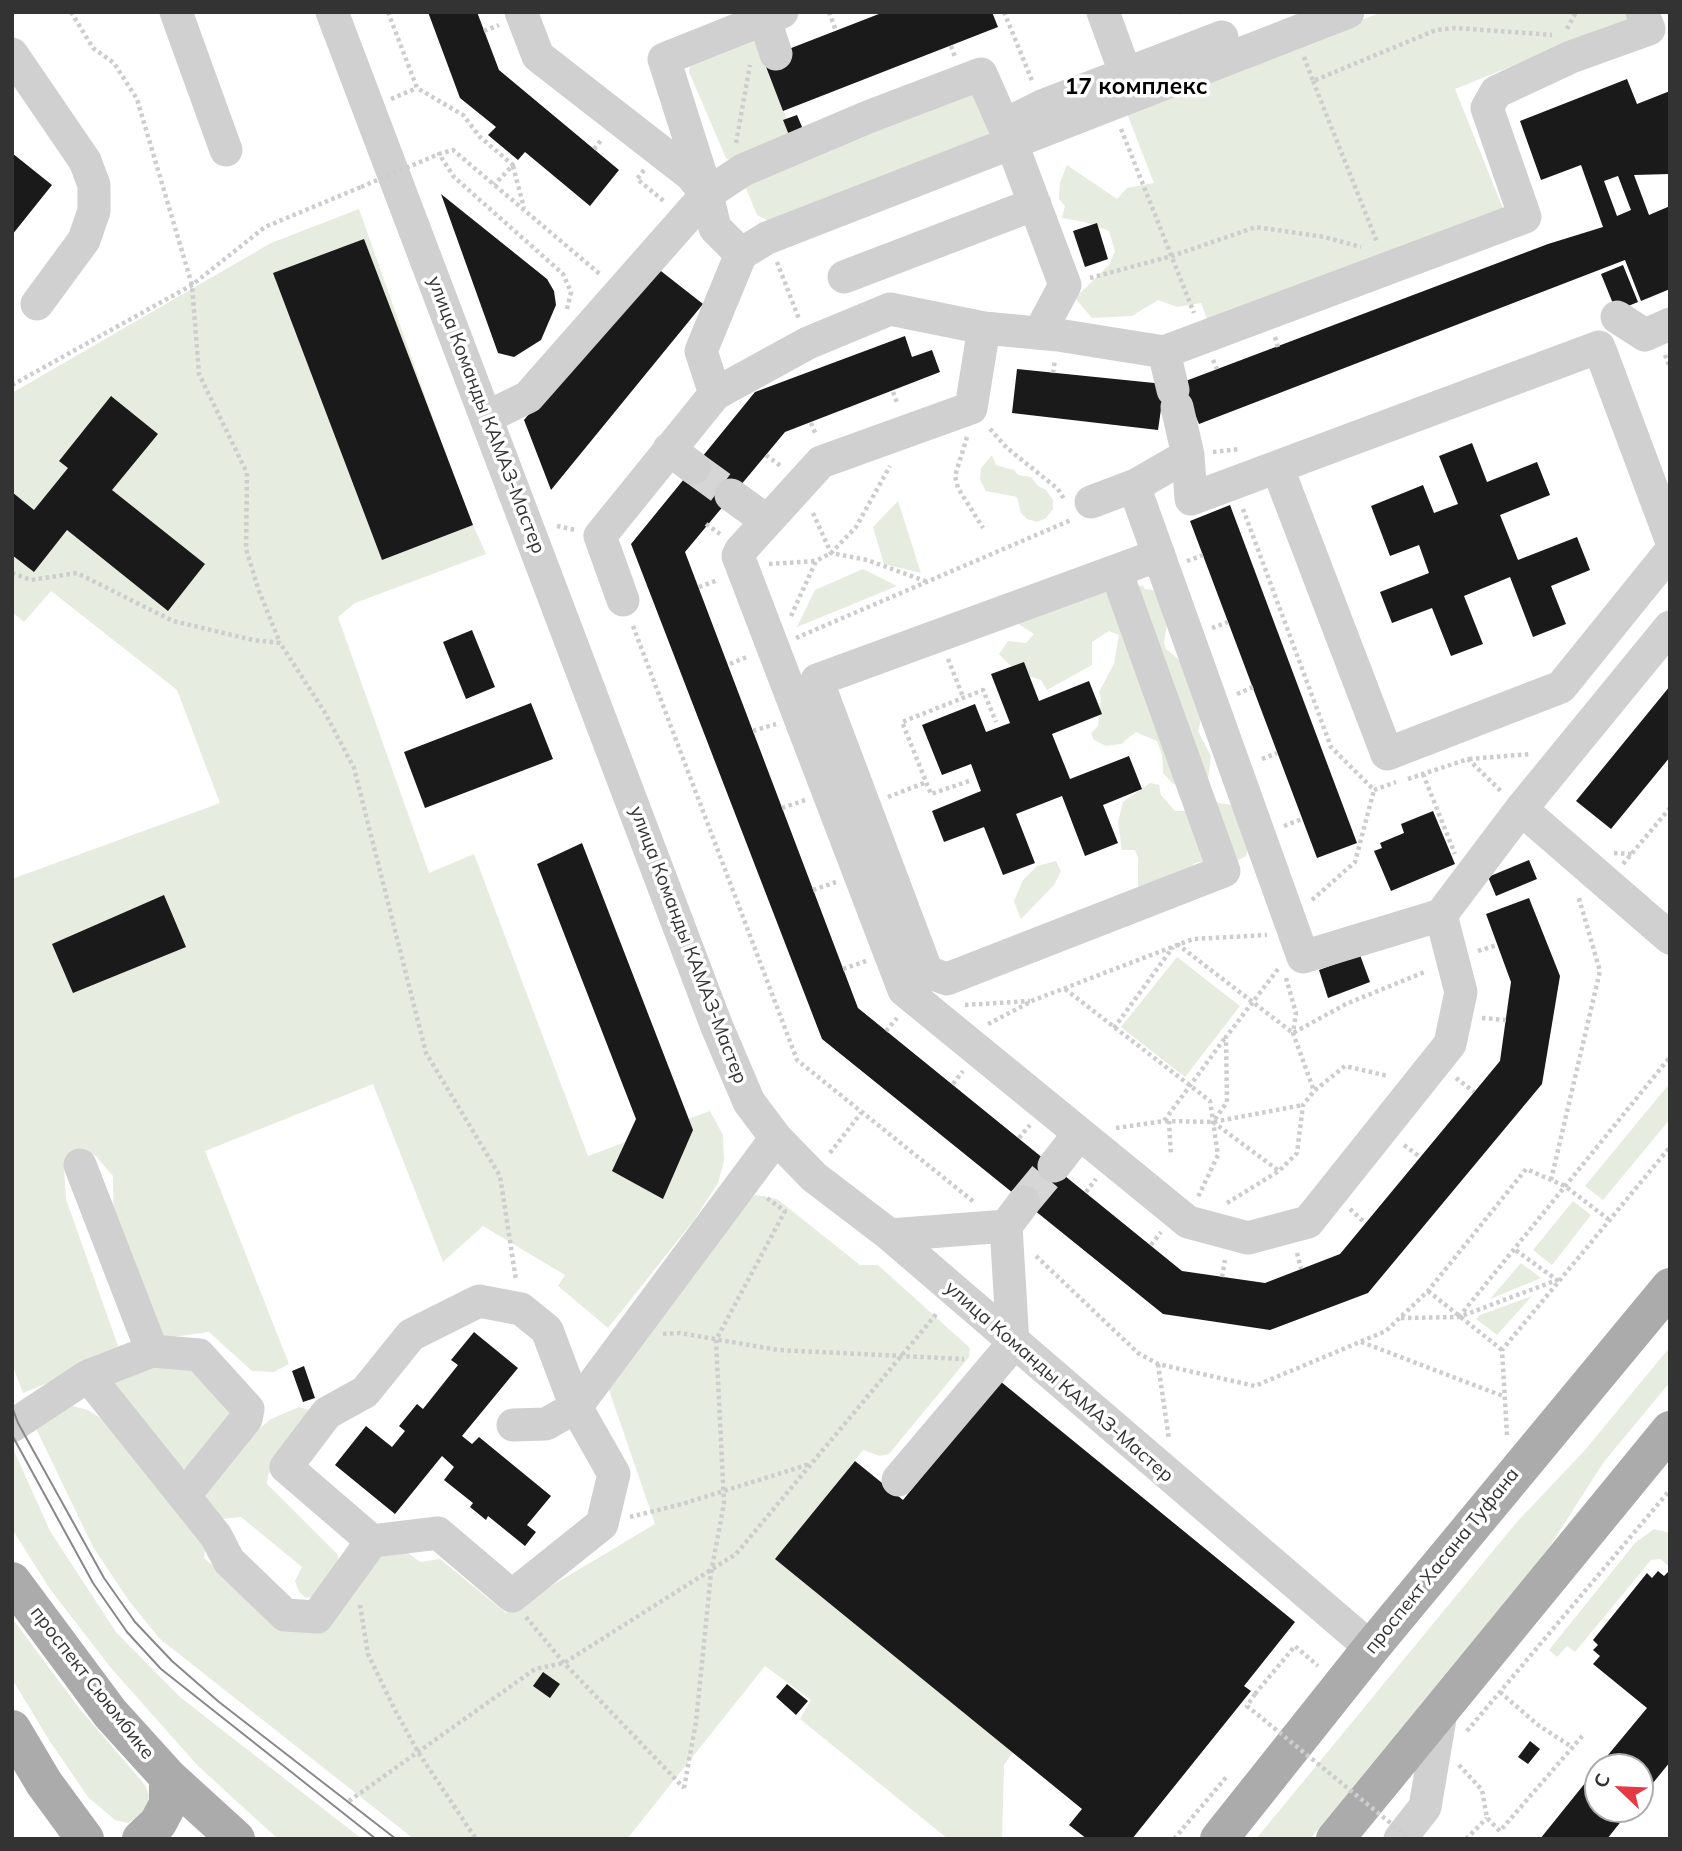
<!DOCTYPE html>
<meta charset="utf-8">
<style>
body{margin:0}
#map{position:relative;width:1682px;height:1851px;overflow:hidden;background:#fff;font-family:Mulish,sans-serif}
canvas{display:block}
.frame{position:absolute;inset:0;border:14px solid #333;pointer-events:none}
.north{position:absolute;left:1584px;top:1753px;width:70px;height:70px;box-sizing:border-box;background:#fff;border:2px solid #adadad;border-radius:50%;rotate:293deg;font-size:19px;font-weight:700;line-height:28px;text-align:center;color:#333}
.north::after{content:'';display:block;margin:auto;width:24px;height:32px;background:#e63946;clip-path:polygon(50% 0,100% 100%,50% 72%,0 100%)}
</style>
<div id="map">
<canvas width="1682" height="1851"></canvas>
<div class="frame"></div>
<div class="north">С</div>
</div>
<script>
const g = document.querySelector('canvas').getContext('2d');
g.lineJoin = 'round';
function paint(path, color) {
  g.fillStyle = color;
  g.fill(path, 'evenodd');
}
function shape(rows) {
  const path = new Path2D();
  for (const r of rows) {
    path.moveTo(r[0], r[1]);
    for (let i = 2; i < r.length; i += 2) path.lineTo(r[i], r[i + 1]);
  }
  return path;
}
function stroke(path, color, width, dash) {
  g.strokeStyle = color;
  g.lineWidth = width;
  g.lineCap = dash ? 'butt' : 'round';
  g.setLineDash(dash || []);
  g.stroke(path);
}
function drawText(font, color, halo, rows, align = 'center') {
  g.font = font + ' Mulish,sans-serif';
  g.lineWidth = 7;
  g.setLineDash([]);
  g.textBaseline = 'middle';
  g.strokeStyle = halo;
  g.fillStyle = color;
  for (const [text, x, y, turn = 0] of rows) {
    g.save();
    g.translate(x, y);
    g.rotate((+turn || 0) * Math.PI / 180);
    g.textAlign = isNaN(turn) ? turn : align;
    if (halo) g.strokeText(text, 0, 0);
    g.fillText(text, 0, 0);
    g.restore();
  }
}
paint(shape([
 [1382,12,1627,12,1630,19,1455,89,1504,211,1207,319,1201,303,1177,307,1158,300,1132,316,1092,318,1075,298,1109,265,1115,251,1109,231,1085,222,1062,218,1065,206,1059,199,1060,183,1067,165,1117,199,1127,188,1154,183,1126,111],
 [752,35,787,119,791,140,731,161,726,158,689,72,690,63],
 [979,83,1000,135,770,222,757,215,743,181],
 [359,209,463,503,486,554,355,603,338,617,429,873,474,854,588,1156,710,1111,723,1135,724,1161,718,1183,694,1220,608,1328,558,1286,565,1275,483,1226,443,1262,373,1084,205,1151,289,1364,274,1372,252,1371,209,1332,152,1340,114,1233,113,1176,96,1156,83,1149,72,1155,64,1169,66,1199,118,1346,102,1361,23,1393,12,1364,12,879,220,803,177,690,51,591,24,622,12,612,12,393,271,243],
 [992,455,996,465,1014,470,1018,475,1031,477,1038,486,1046,490,1053,500,1053,509,1046,518,1037,522,1027,519,1021,513,1017,497,986,491,980,480,981,468],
 [898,501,921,573,884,564,873,527],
 [863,569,897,586,797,627,815,590],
 [1060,575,1123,595,1142,585,1145,589,1158,591,1168,619,1164,642,1166,649,1190,669,1201,719,1198,731,1211,756,1208,779,1194,783,1173,784,1163,773,1162,755,1157,741,1136,732,1121,744,1106,746,1094,740,1091,733,1098,726,1101,699,1099,692,1114,664,1119,635,1109,631,1092,642,1092,665,1047,690,1041,680,1017,672,999,654,1008,641,1026,643,1034,634,1009,618],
 [1150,783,1159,785,1161,795,1175,811,1186,811,1201,800,1232,805,1253,833,1246,856,1227,866,1204,861,1195,863,1167,893,1151,894,1138,886,1138,858,1135,850,1122,850,1118,822,1123,802],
 [1056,861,1061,871,1054,885,1021,919,1014,901,1023,880,1037,866],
 [1177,957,1240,1006,1185,1077,1121,1027],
 [1670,1083,1670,1119,1603,1200,1585,1186],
 [756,1195,777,1199,860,1265,878,1265,970,1348,969,1357,889,1454,880,1456,863,1450,776,1559,1013,1752,1004,1765,1002,1839,948,1839,800,1719,811,1700,765,1666,627,1839,414,1839,160,1639,129,1601,93,1547,31,1418,64,1404,88,1410,122,1432,205,1548,204,1558,289,1631,380,1555,404,1550,420,1562,440,1559,506,1613,655,1524,608,1387,745,1201],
 [1573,1201,1591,1215,1552,1265,1533,1250],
 [1521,1263,1541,1278,1490,1299],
 [1532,1296,1497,1335,1476,1319,1480,1315],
 [1670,1347,1670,1382,1603,1463,1548,1549,1310,1839,1256,1839,1516,1523,1585,1450],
 [189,1359,242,1411,186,1469,178,1467,110,1379],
 [299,1407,318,1413,268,1475,267,1484,338,1555,339,1565,314,1596,306,1598,299,1592,295,1581,302,1567,241,1517,222,1519,204,1497,244,1441,271,1419],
 [12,1446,50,1531,116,1632,180,1697,362,1839,278,1839,198,1766,111,1668,50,1589,12,1529],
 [1654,1529,1670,1533,1670,1567,1660,1559,1651,1560,1575,1652,1567,1646,1557,1657,1549,1650,1635,1543],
 [12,1618,79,1708,145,1785,149,1795,148,1806,139,1817,128,1823,115,1820,88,1797,49,1740,12,1679]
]), '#e6ecdf');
paint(shape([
 [428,12,477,12,499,70,619,170,590,206,525,152,518,160,488,135,496,127,460,98],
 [884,12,992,12,998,27,783,111,763,59],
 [1627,79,1637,104,1670,91,1670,174,1634,175,1649,215,1670,206,1670,289,1641,301,1625,260,1199,424,1191,405,1161,409,1158,430,1012,413,1017,369,1164,384,1183,382,1548,244,1603,227,1581,165,1541,180,1520,121],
 [1618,176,1631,210,1617,216,1604,181],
 [797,115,805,134,791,140,783,120],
 [12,153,52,185,12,235],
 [441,194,547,279,554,291,556,305,541,340,514,357,498,353],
 [1097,223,1108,259,1085,267,1073,231],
 [364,239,473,525,382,560,273,273],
 [652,264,703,304,551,490,524,420],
 [1623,265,1638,302,1616,311,1601,274],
 [905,336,912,357,932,350,940,372,785,432,685,552,858,1008,1182,1271,1265,1283,1340,1254,1500,1061,1511,982,1486,914,1529,898,1560,976,1542,1084,1368,1293,1270,1330,1163,1314,822,1039,631,544,755,392],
 [111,396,158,434,112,490,205,564,168,611,67,530,34,572,12,555,12,492,34,510,68,468,59,461],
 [1472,443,1487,482,1537,462,1550,495,1500,515,1518,560,1577,537,1590,570,1551,586,1566,624,1533,637,1510,577,1464,596,1483,644,1451,656,1432,608,1392,623,1380,592,1429,573,1419,545,1390,556,1371,506,1423,485,1434,513,1458,504,1439,456],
 [1230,505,1357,843,1317,858,1190,521],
 [472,630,495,687,466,699,443,642],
 [1024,662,1039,701,1089,681,1102,714,1052,734,1070,779,1129,756,1142,789,1103,805,1118,843,1085,856,1062,796,1016,814,1035,863,1003,875,984,827,944,842,932,811,981,791,971,764,942,775,922,725,975,704,986,732,1010,723,991,674],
 [1670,686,1670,757,1611,829,1576,801],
 [531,703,553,759,425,808,404,752],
 [1433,811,1455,864,1391,891,1374,851,1382,848,1380,843,1404,833,1401,824],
 [582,843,693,1130,663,1199,612,1171,636,1119,537,864],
 [1529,860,1537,879,1496,896,1488,877],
 [164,895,186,947,73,993,52,944],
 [1360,955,1370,982,1328,998,1319,970],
 [474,1332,518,1368,462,1436,472,1444,479,1437,551,1496,527,1525,536,1532,525,1546,488,1516,486,1520,470,1507,473,1503,444,1480,454,1467,442,1456,395,1514,335,1465,366,1426,392,1447,405,1431,399,1426,417,1404,423,1409,458,1365,451,1360],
 [304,1366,315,1398,303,1402,292,1371],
 [1000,1381,1295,1622,1244,1686,1251,1691,1132,1839,1087,1839,1069,1825,1082,1809,775,1559,855,1461,903,1500],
 [1670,1570,1670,1762,1640,1799,1640,1767,1598,1767,1647,1708,1593,1664,1600,1656,1593,1650,1598,1645,1593,1640,1647,1573,1652,1578,1658,1571,1664,1576],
 [543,1672,560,1684,550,1698,533,1686],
 [787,1684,808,1701,796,1715,776,1697],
 [1530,1741,1540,1749,1528,1764,1518,1757],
 [1598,1767,1598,1809,1631,1809,1607,1839,1540,1839]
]), '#1a1a1a');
stroke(shape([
 [694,468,731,495],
 [1024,1202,1054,1166]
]), '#d6d6d6', 33, [33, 17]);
stroke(shape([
 [71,12,93,48,114,63,137,99,192,285,199,374,247,473,246,549,259,591,280,643],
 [388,12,417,88,463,115,480,137,513,165,494,185],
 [829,12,836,31],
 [1004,12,1033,83],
 [1178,12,1181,12],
 [1567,29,1576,12],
 [484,31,499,25],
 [951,46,955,57],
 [1304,57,1313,81,1436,30,1455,28,1552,35],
 [1313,81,1377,242],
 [391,99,417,88],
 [1121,129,1194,313],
 [736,143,750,65],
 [594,149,602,139],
 [513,166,524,208],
 [644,170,637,179,665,202],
 [777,262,799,319],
 [1090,278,1172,256,1256,227,1324,237,1361,247],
 [567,309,571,292,563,274,454,177,439,154,453,150,601,275],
 [1275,337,1278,347],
 [1665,355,1670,368],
 [1213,360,1217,369],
 [1053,373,1055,360],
 [12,385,192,285,265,227,361,187],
 [893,392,898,405],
 [811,423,816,435],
 [990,429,1007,448,1058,489,1064,499],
 [967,437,955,476,958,488,983,528],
 [1213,452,1240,449],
 [766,455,782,467],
 [1243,509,1331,747,1374,790],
 [813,513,831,553,867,560,928,582],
 [706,524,720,534],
 [557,526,575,530],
 [1187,561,1203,555],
 [769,564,816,561],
 [12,573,31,580,77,573,173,621,253,640,280,643,324,711,354,768,426,1053,500,1176,516,1280],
 [699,587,718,580],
 [791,616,816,561,831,553,856,527,890,466],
 [633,626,797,1060,974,1202],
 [1212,628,1228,622],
 [796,638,1071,520],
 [948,659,963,697],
 [730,664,749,656],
 [1237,694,1253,687],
 [753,731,776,724],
 [1262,759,1277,753],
 [1469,759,1530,754],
 [1423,774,1455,854],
 [1408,779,1468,759,1502,792],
 [969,781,931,794,902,722,983,690,996,722],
 [1374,790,1396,782],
 [888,797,927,782],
 [782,808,805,800],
 [1284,826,1302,819],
 [1614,853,1632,854],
 [1623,864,1670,808],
 [813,890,836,882],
 [1312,900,1355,862,1374,790],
 [1177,944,1293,1033,1346,1004,1427,971],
 [1478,951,1497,945],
 [843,969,866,961],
 [1278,969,1226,1037,1227,1102,1213,1122,1279,1171,1297,1153,1303,1105,1314,1091,1345,1066,1388,1076],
 [1286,978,1296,1013,1293,1033,1314,1091],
 [1065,989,1210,1101,1218,1155,1198,1197],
 [965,1005,1030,1001],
 [1482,1018,1506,1020],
 [988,1024,1034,1000,1193,939,1267,935],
 [1114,1028,1173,947],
 [886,1031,897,1018],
 [1456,1078,1474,1092],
 [953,1084,963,1071],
 [1165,1121,1213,1122,1303,1105],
 [1169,1121,1171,1156],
 [1116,1128,1164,1121,1225,1038],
 [1019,1138,1030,1125],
 [1404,1145,1420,1157],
 [830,1153,861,1113],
 [1551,1180,1600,971,1578,895],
 [1086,1192,1096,1179],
 [1227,1203,1279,1171],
 [1350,1209,1365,1223],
 [1151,1245,1161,1232],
 [1297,1253,1301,1269],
 [1036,1256,1138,1353,1158,1364,1255,1386,1386,1331,1428,1291,1526,1169,1565,1186,1608,1219],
 [1222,1277,1225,1260],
 [1428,1291,1502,1350],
 [1459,1317,1670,1057],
 [1401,1318,1459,1317,1557,1280,1514,1249],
 [663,1334,680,1333,778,1350,964,1359],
 [1361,1342,1503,1396],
 [1158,1364,1169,1439],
 [1507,1435,1502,1350,1670,1147],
 [630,1517,682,1504,810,1464],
 [360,1605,368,1654,394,1708,418,1752,476,1839],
 [526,1617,564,1663,684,1788],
 [1500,1692,1538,1725,1572,1747],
 [1255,1694,1295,1646,1318,1666],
 [1467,1731,1670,1490],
 [1459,1765,1482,1790,1487,1818,1500,1831,1584,1734],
 [684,1788,696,1722,711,1573,724,1503,716,1340,785,1211,764,1196],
 [349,1801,535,1669,564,1663,736,1554,938,1312],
 [1174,1839,1228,1775],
 [1466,1839,1487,1818]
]), '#cdcdcd', 4.5, [3.5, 3.5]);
stroke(shape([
 [176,12,226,150],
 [332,12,717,1027,749,1102,776,1138,814,1177,890,1235,1371,1648],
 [521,12,538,56,691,175,703,190],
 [1103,12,1133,94],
 [765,20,776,54],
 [12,54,85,161,94,185,94,211,84,240,37,304],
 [1004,125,1042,106,1222,37],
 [707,194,743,170,868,117,981,74,1012,144,1065,285,1040,332],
 [707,194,664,59,782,12],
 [844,277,1035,204],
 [1617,317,1645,335,1670,324],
 [984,328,971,408,821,462,741,550,738,556,904,990,1188,1222,1248,1238,1308,1222,1450,1044,1461,992,1441,915,1521,809,1670,627],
 [1164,352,1173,390],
 [715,394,701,351,741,254],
 [1177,407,1188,455,1191,499,1599,347,1670,537],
 [487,417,528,397,707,194,715,228,741,254,767,238,1348,12],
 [669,449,694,468],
 [1188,455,1136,485,1139,500,1303,957,1441,915],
 [1278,469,1387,754,1561,687,1670,552],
 [731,495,767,521],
 [1091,502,1136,485],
 [1116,571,1224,871,947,979,927,972,817,680,1159,555],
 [623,600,600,536,715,394,808,343,890,309,984,328,1058,335,1164,352,1525,217,1487,108,1496,92,1571,57,1649,29,1642,12],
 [1521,809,1670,938],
 [80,1165,152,1351,88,1376],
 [1054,1166,1079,1134],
 [890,1235,1006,1226],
 [152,1351,199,1355,248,1409,246,1419,184,1496],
 [513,1425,546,1424,576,1407,776,1138],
 [12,1426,88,1376,216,1536,229,1561,285,1615,317,1617,372,1541,438,1533,512,1596,602,1524,614,1474,576,1407,547,1330,521,1309,479,1301,411,1335,365,1392,327,1413,286,1467,372,1541],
 [898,1480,1013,1344,1006,1226,1024,1202],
 [1400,1839,1425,1807,1442,1707]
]), '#d0d0d0', 33);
stroke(shape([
 [12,1581,110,1713,168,1777,236,1839],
 [12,1729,44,1783,85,1839],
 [141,1839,158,1823,168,1804,168,1777],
 [1219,1839,1371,1648,1670,1287],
 [1335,1839,1670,1430]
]), '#ababab', 38);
stroke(shape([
 [12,1407,18,1423,104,1578,135,1622,172,1661,219,1702,396,1839],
 [12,1435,93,1583,127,1632,161,1669,376,1839]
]), '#888', 2);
stroke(shape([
 [361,187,439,154],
 [1255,1694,1247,1706,1410,1839]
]), '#cdcdcd', 4.5, [3.5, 3.5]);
drawText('19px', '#333', '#fff', [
 ["улица Команды КАМАЗ-Мастер",486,415,69],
 ["улица Команды КАМАЗ-Мастер",688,945,69],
 ["улица Команды КАМАЗ-Мастер",1059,1382,41],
 ["проспект Хасана Туфана",1442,1561,-51],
 ["проспект Сююмбике",92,1683,52]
]);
drawText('bold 23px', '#000', '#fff', [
 ["17 комплекс",1136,87]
]);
</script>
